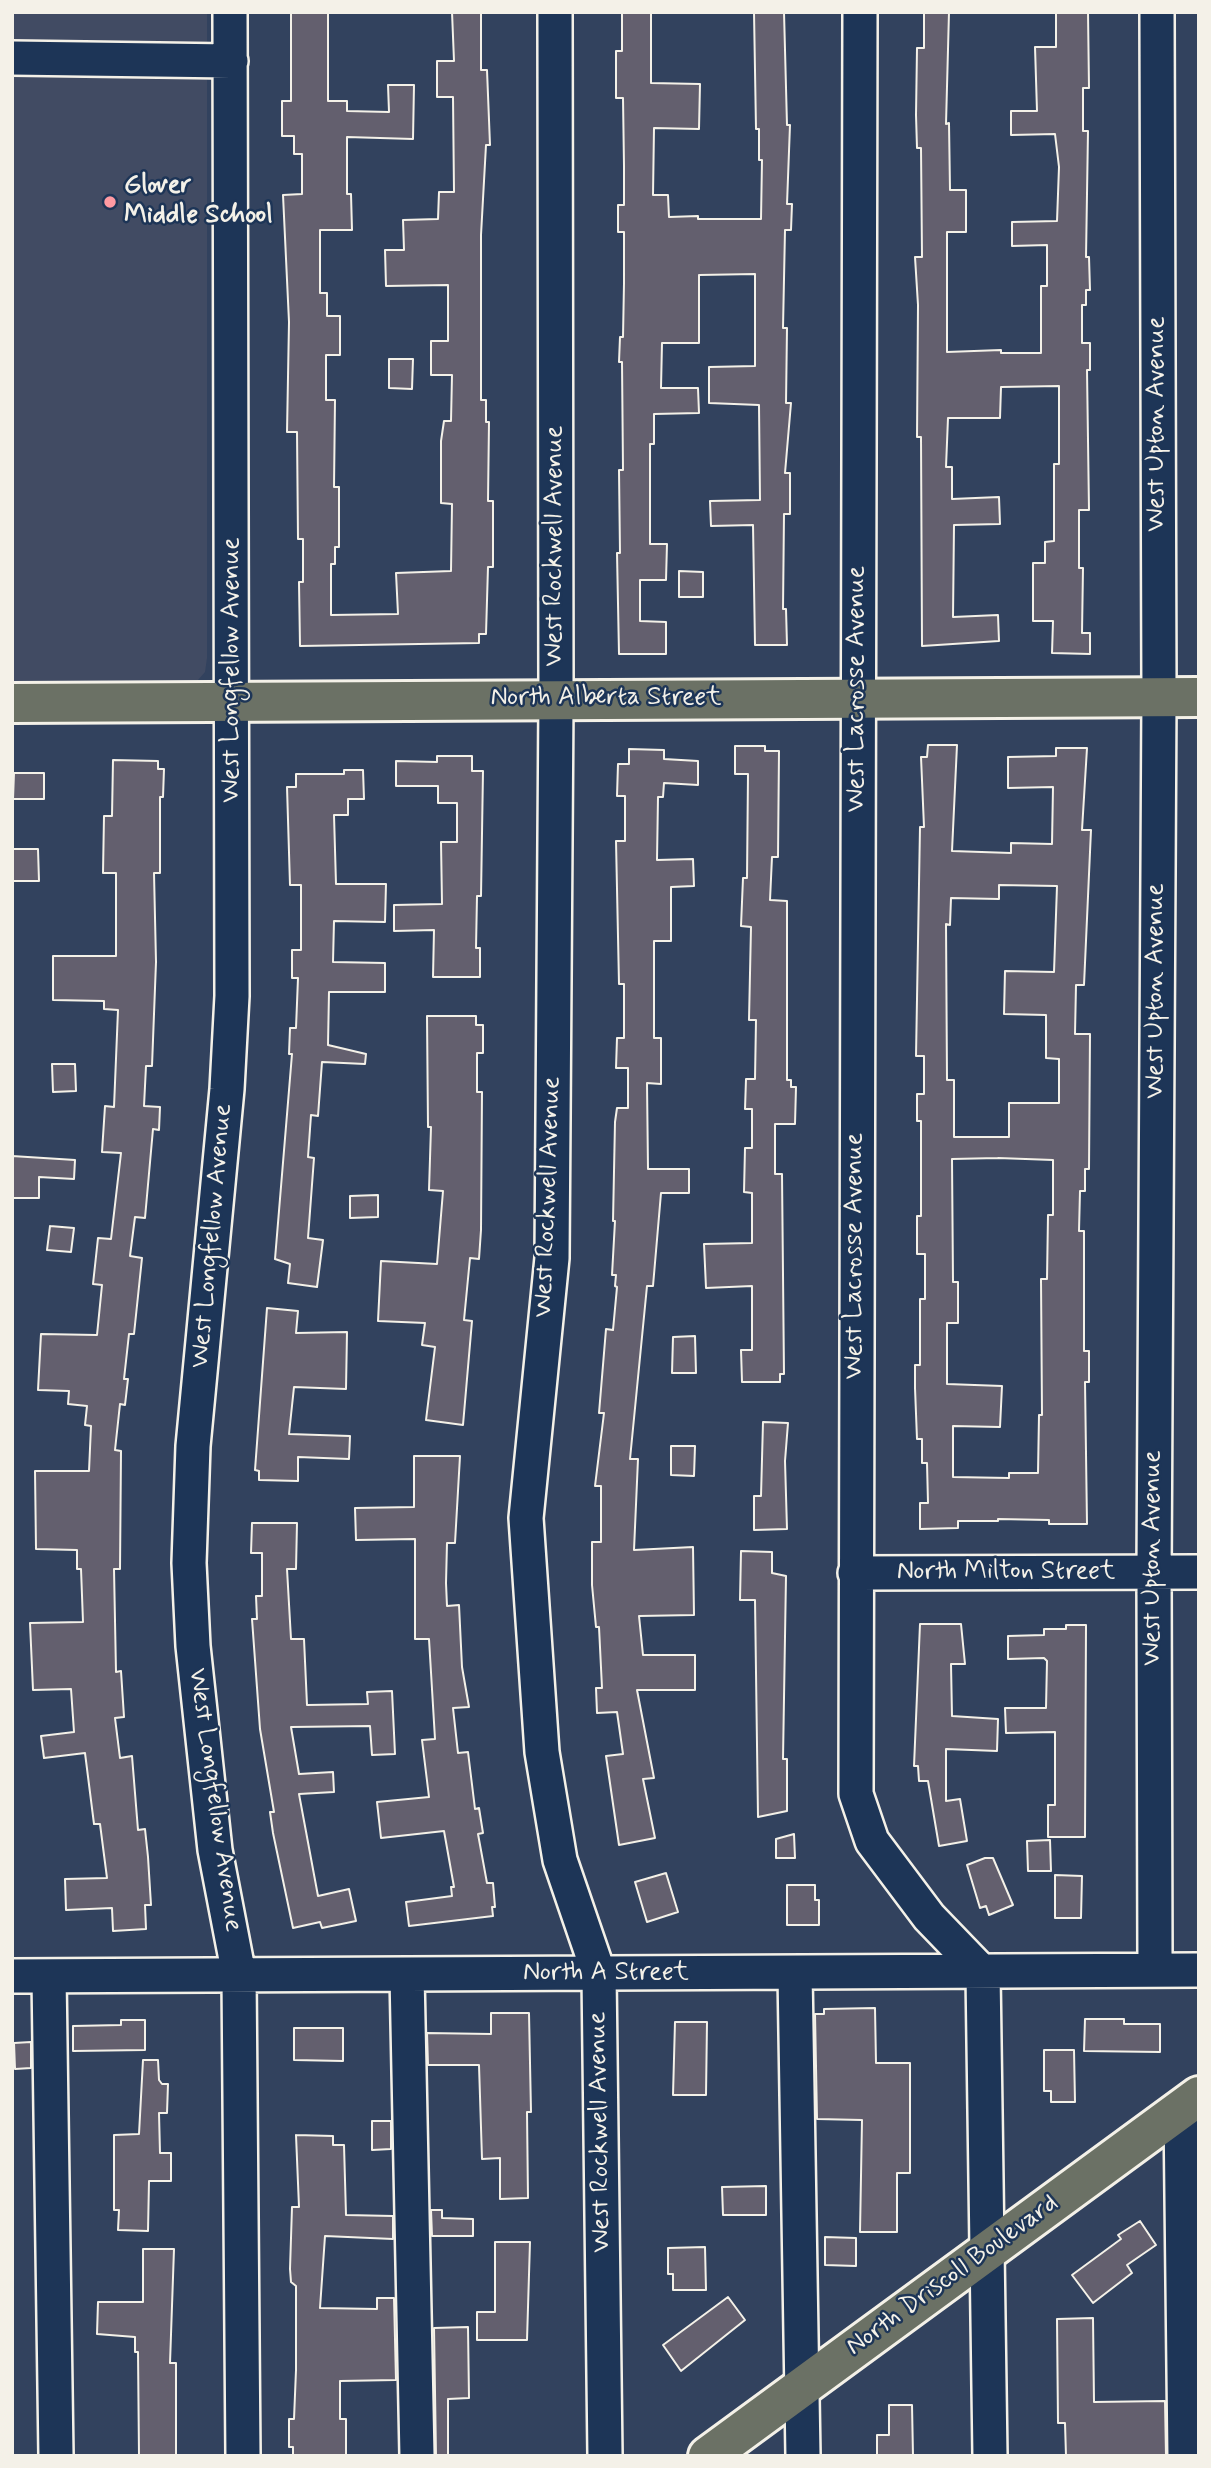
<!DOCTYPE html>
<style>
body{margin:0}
#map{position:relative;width:1211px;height:2468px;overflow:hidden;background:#32425e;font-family:Mynerve,sans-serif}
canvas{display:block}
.frame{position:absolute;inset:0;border:14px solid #f4f1e8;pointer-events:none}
</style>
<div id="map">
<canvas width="1211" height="2468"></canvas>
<div class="frame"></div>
</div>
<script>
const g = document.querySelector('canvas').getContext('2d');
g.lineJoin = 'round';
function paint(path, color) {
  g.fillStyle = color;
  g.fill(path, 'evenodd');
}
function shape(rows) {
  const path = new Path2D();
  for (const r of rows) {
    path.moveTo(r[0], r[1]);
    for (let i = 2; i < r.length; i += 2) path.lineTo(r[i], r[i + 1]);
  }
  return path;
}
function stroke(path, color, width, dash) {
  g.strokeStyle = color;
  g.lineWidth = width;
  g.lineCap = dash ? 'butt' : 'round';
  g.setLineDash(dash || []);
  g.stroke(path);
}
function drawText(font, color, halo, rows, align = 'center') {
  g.font = font + ' Mynerve,sans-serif';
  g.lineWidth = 5;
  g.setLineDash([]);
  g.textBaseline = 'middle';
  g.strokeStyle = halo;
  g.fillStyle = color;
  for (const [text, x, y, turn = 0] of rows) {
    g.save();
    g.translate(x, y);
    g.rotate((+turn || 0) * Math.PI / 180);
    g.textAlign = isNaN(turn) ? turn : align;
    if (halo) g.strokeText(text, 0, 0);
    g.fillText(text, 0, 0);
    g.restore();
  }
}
paint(shape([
 [12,12,207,12,207,658,205,672,198,680,12,682]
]), '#414b63');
const building = shape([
 [291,12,328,12,328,101,347,101,347,111,389,112,388,85,414,85,413,139,347,137,347,194,351,194,352,230,320,230,320,293,327,293,327,316,340,316,340,355,326,355,326,400,335,400,334,487,339,487,339,547,335,547,335,564,331,564,331,615,398,614,396,573,451,571,452,504,441,503,441,441,444,421,451,421,452,375,431,375,431,341,448,341,448,285,386,286,385,250,404,250,403,220,438,219,439,192,454,192,453,97,437,97,437,61,454,61,452,12,481,12,481,70,487,70,490,145,486,145,481,235,481,400,486,400,486,422,489,422,488,501,493,501,493,567,488,567,486,634,479,634,479,643,300,646,299,582,303,582,303,539,298,539,297,432,287,432,289,322,283,195,302,194,302,154,294,154,294,136,282,136,282,101,291,101,291,12],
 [622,12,651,12,651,83,700,84,699,129,654,128,653,195,668,195,669,217,698,216,698,219,761,219,762,160,759,160,759,129,756,129,754,12,784,12,787,125,790,125,787,204,792,204,791,230,785,230,783,328,787,328,786,403,791,403,785,473,790,473,790,514,784,514,783,609,786,609,787,645,755,645,753,525,711,526,710,501,760,500,759,405,709,403,709,367,755,366,755,274,699,275,699,343,662,343,661,388,698,388,699,413,654,414,654,444,650,444,650,544,667,544,666,580,640,580,640,621,666,622,666,654,619,654,617,553,620,553,619,470,623,470,622,362,619,362,620,337,623,337,624,283,624,232,618,232,618,205,624,205,624,166,623,98,616,98,616,51,622,51,622,12],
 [924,12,949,12,946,124,949,123,950,190,966,190,966,232,947,232,947,352,1001,350,1001,353,1041,353,1041,286,1047,286,1047,245,1012,246,1012,222,1057,221,1059,167,1055,134,1011,135,1011,111,1037,111,1035,47,1056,47,1056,12,1088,12,1089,88,1083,88,1083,131,1088,131,1086,257,1089,257,1090,290,1086,290,1086,305,1082,305,1082,343,1090,343,1090,370,1087,370,1089,510,1079,510,1079,568,1083,568,1082,633,1090,633,1090,654,1052,653,1053,621,1033,621,1033,563,1045,563,1045,542,1054,541,1054,464,1059,464,1059,386,1001,387,1000,418,948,418,946,467,952,467,952,499,999,497,1000,524,954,525,953,617,998,615,999,641,922,646,921,437,917,437,918,305,915,257,922,257,921,148,917,148,916,115,917,48,924,48,924,12],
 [389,359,413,359,412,389,389,388,389,359],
 [679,571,703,572,703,597,679,597,679,571],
 [928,745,957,745,952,851,1011,853,1011,843,1052,844,1053,787,1008,788,1008,757,1056,756,1056,748,1087,748,1082,830,1091,830,1090,852,1084,985,1076,985,1075,1034,1090,1034,1089,1169,1085,1169,1085,1191,1080,1191,1079,1231,1084,1231,1084,1351,1089,1351,1089,1382,1085,1382,1087,1524,1049,1524,1049,1520,998,1519,998,1521,958,1521,958,1528,920,1529,920,1503,928,1503,927,1463,922,1463,922,1439,917,1439,915,1388,915,1365,920,1365,920,1299,925,1299,925,1254,917,1254,917,1216,921,1216,921,1121,917,1121,917,1094,924,1094,924,1056,916,1056,920,827,924,827,921,757,927,757,928,745],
 [999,885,1057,886,1054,972,1005,971,1004,1014,1046,1015,1046,1058,1059,1059,1059,1103,1009,1103,1009,1137,954,1137,954,1080,947,1080,946,924,950,925,951,898,999,899,999,885],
 [998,1158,1053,1160,1053,1215,1048,1215,1047,1279,1041,1279,1042,1415,1039,1415,1038,1473,1009,1473,1009,1478,953,1477,953,1426,1000,1427,1002,1386,947,1384,947,1323,958,1323,958,1282,953,1282,952,1159,998,1158],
 [735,746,765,746,765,751,779,751,778,857,772,857,770,900,787,901,787,1080,791,1080,791,1087,796,1087,795,1124,775,1124,775,1174,782,1174,784,1374,780,1374,780,1382,742,1382,741,1350,752,1350,752,1286,706,1288,704,1244,752,1243,752,1193,744,1192,745,1148,752,1148,752,1109,745,1109,746,1079,755,1079,756,1020,749,1020,751,927,741,926,743,878,747,878,748,774,735,774,735,746],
 [629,749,664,750,664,759,698,761,698,785,664,783,663,797,658,797,657,860,693,859,694,886,671,887,671,941,654,941,654,1038,661,1038,661,1084,647,1083,648,1169,689,1169,689,1193,661,1193,653,1286,647,1286,630,1459,638,1459,634,1550,693,1547,694,1615,639,1616,643,1655,695,1655,695,1690,637,1690,654,1778,643,1779,655,1838,619,1845,606,1756,623,1754,617,1712,597,1713,596,1688,602,1688,599,1627,596,1627,592,1585,592,1542,601,1542,601,1486,595,1486,604,1413,599,1413,606,1329,613,1330,617,1287,615,1286,616,1275,612,1275,615,1221,613,1221,615,1122,617,1108,628,1108,628,1068,616,1068,617,1038,624,1038,624,984,619,984,616,841,625,841,625,796,617,796,618,764,629,764,629,749],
 [437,756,472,756,472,771,483,771,481,896,477,896,476,948,480,948,480,977,433,977,434,930,394,931,394,905,442,904,441,842,457,842,457,803,438,803,438,786,396,786,396,761,437,762,437,756],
 [113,760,158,761,158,769,164,769,163,797,160,797,160,873,154,873,156,962,152,1066,146,1066,144,1106,160,1107,159,1130,153,1129,145,1218,135,1217,130,1256,142,1258,134,1334,129,1334,124,1379,128,1379,125,1405,120,1404,115,1450,121,1451,120,1569,114,1569,116,1672,121,1671,124,1717,115,1718,120,1758,132,1756,138,1830,145,1829,148,1857,151,1905,145,1905,146,1929,113,1931,112,1908,66,1910,65,1879,107,1878,100,1824,94,1824,85,1753,44,1758,41,1736,74,1732,71,1689,33,1690,30,1623,83,1622,81,1569,77,1569,77,1550,36,1549,35,1471,89,1471,91,1426,85,1425,87,1406,68,1404,69,1391,38,1390,41,1334,97,1335,102,1285,93,1284,98,1238,111,1239,121,1153,102,1152,105,1106,114,1107,118,1010,104,1009,104,1001,53,1000,53,956,116,956,116,873,103,873,104,816,112,816,113,760],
 [344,770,363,770,364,799,348,799,348,815,334,815,336,884,386,884,385,922,334,921,333,962,385,963,385,992,329,992,328,1045,366,1054,365,1064,322,1062,318,1116,311,1115,308,1157,314,1158,308,1238,323,1240,317,1287,288,1283,290,1264,275,1259,292,1054,289,1054,290,1028,296,1028,298,978,292,978,292,950,301,950,301,885,290,885,287,787,296,787,296,774,344,774,344,770],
 [14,773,44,773,44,799,13,799,14,773],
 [12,849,38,849,39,881,12,881,12,849],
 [427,1016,476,1016,476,1025,483,1025,483,1053,477,1053,477,1092,482,1092,481,1230,479,1259,470,1258,464,1320,472,1321,463,1425,426,1420,435,1347,422,1345,425,1323,378,1321,381,1261,437,1264,443,1191,429,1190,431,1127,428,1127,427,1016],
 [52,1064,75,1064,76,1091,53,1092,52,1064],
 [12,1156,75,1160,74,1179,39,1177,39,1198,12,1198,12,1156],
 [378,1195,378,1217,350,1218,350,1196,378,1195],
 [50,1226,74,1228,71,1252,47,1250,50,1226],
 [267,1308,298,1311,296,1333,347,1332,346,1389,294,1387,289,1434,350,1436,349,1459,298,1457,298,1481,259,1480,259,1471,255,1470,267,1308],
 [695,1336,696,1373,672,1373,673,1337,695,1336],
 [763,1422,788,1423,785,1461,787,1529,754,1530,754,1496,761,1496,763,1422],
 [671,1446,695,1446,694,1476,671,1475,671,1446],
 [414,1456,460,1456,455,1543,447,1543,446,1583,447,1606,459,1605,462,1667,469,1707,453,1708,458,1753,468,1752,475,1809,479,1808,483,1833,478,1834,487,1883,493,1883,495,1907,492,1907,493,1916,409,1926,406,1902,452,1896,451,1887,454,1887,444,1831,381,1838,377,1802,429,1797,422,1740,435,1739,429,1639,415,1639,415,1539,356,1540,355,1508,414,1507,414,1456],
 [252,1523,297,1523,296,1569,287,1569,291,1639,304,1639,307,1705,368,1704,367,1692,392,1691,395,1754,372,1755,370,1726,291,1727,299,1774,333,1772,334,1792,299,1794,318,1896,349,1889,356,1921,322,1928,320,1922,293,1928,273,1833,270,1812,274,1812,260,1729,252,1619,257,1619,256,1596,262,1596,262,1553,251,1553,252,1523],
 [741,1551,772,1552,772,1573,786,1576,783,1759,787,1759,787,1811,758,1817,755,1600,740,1600,741,1551],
 [920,1624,961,1624,965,1664,951,1664,952,1716,998,1719,997,1751,946,1749,946,1801,960,1799,967,1841,939,1846,928,1781,919,1781,918,1766,914,1766,920,1624],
 [1066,1625,1086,1625,1085,1837,1048,1837,1048,1805,1055,1805,1055,1732,1006,1733,1005,1708,1046,1708,1047,1661,1044,1658,1008,1659,1008,1636,1044,1635,1044,1629,1066,1629,1066,1625],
 [794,1834,795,1858,776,1858,776,1839,794,1834],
 [1050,1840,1051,1871,1028,1871,1027,1841,1050,1840],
 [985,1858,993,1858,1013,1905,989,1915,986,1906,980,1908,967,1865,985,1858],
 [666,1873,678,1912,647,1922,635,1882,666,1873],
 [1055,1875,1082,1876,1081,1918,1055,1918,1055,1875],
 [787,1885,815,1885,815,1900,819,1900,819,1925,787,1925,787,1885],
 [875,2008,876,2063,910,2063,910,2173,897,2173,897,2232,860,2232,862,2120,817,2119,815,2014,824,2014,824,2009,875,2008],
 [491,2013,529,2013,531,2112,527,2112,528,2198,500,2199,500,2158,482,2159,479,2065,428,2065,427,2033,491,2034,491,2013],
 [1085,2019,1124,2019,1124,2024,1160,2024,1160,2052,1084,2051,1085,2019],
 [121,2020,145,2020,145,2050,73,2051,73,2026,121,2025,121,2020],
 [675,2022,707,2022,706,2095,673,2095,675,2022],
 [294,2028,343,2028,343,2061,294,2060,294,2028],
 [31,2042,31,2068,15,2069,14,2043,31,2042],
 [1044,2050,1074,2050,1075,2102,1051,2102,1051,2091,1044,2091,1044,2050],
 [143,2060,158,2060,159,2080,162,2084,168,2084,167,2113,159,2113,160,2153,171,2153,171,2181,149,2181,148,2231,118,2230,119,2210,114,2210,114,2135,139,2134,143,2060],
 [372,2121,391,2121,391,2149,372,2150,372,2121],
 [296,2135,333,2136,333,2145,344,2145,346,2215,393,2216,393,2239,325,2236,320,2308,377,2309,377,2298,394,2298,396,2380,340,2381,340,2419,346,2419,346,2456,293,2456,293,2447,289,2447,289,2419,294,2419,296,2370,296,2286,291,2282,290,2269,292,2207,299,2207,296,2135],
 [766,2186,766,2215,723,2215,722,2187,766,2186],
 [431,2210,442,2210,442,2218,473,2219,473,2236,432,2236,431,2210],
 [1140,2221,1156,2245,1127,2265,1132,2273,1093,2303,1072,2275,1121,2239,1118,2235,1140,2221],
 [825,2237,856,2238,856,2266,825,2265,825,2237],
 [495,2242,530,2242,527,2340,477,2340,477,2312,495,2312,495,2242],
 [705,2247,706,2290,673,2290,673,2274,668,2274,668,2248,705,2247],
 [143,2249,174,2249,170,2363,176,2363,176,2456,139,2456,138,2352,135,2352,135,2337,97,2334,98,2302,143,2302,143,2249],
 [728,2297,745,2320,681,2371,663,2345,728,2297],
 [1093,2318,1094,2402,1165,2401,1166,2456,1066,2456,1065,2423,1058,2423,1057,2319,1093,2318],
 [468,2327,469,2398,448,2399,448,2456,436,2456,434,2328,468,2327],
 [889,2405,912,2405,913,2456,877,2456,877,2435,889,2435,889,2405]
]);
paint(building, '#635f6e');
stroke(building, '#f4f1e8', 2);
const minor = shape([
 [230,12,232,996,227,1089,193,1446,189,1563,193,1646,215,1850,239,1975,243,2456],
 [555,12,556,700,552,1258,526,1518,542,1752,560,1860,599,1974,605,2456],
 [860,12,856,1794,872,1841,929,1917,983,1973,990,2456],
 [12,58,231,61],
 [855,1573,1199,1572],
 [1155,1970,1154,1573,1159,697,1157,12],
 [795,1973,803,2456],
 [407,1975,417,2456],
 [12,1976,1199,1970],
 [49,1976,56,2456],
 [1181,2109,1185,2456]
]);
const major = shape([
 [12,703,1199,697],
 [708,2456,1199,2096]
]);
stroke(minor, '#f4f1e8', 38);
stroke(major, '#f4f1e8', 44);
stroke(minor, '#1d3557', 33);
stroke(major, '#6b7165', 38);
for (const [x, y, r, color] of [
 [110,202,7,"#ff9aa2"]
]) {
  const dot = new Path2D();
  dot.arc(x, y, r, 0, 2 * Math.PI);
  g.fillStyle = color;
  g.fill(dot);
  stroke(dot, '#1d3557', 2.5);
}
drawText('bold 26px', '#f4f1e8', '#1d3557', [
 ["Glover",124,187],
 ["Middle School",124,217]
], 'left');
drawText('26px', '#f4f1e8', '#1d3557', [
 ["West Upton Avenue",1158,424,-90],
 ["West Rockwell Avenue",556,546,-90],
 ["West Longfellow Avenue",233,670,-90],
 ["West Lacrosse Avenue",858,689,-90],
 ["North Alberta Street",606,699],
 ["West Upton Avenue",1157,991,-90],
 ["West Rockwell Avenue",549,1197,-88],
 ["West Longfellow Avenue",213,1236,-85],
 ["West Lacrosse Avenue",856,1256,-90],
 ["West Upton Avenue",1154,1558,-90],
 ["North Milton Street",1006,1573],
 ["West Longfellow Avenue",214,1800,82],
 ["North A Street",606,1974],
 ["West Rockwell Avenue",601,2132,-91],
 ["North Driscoll Boulevard",953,2276,-36]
]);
</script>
